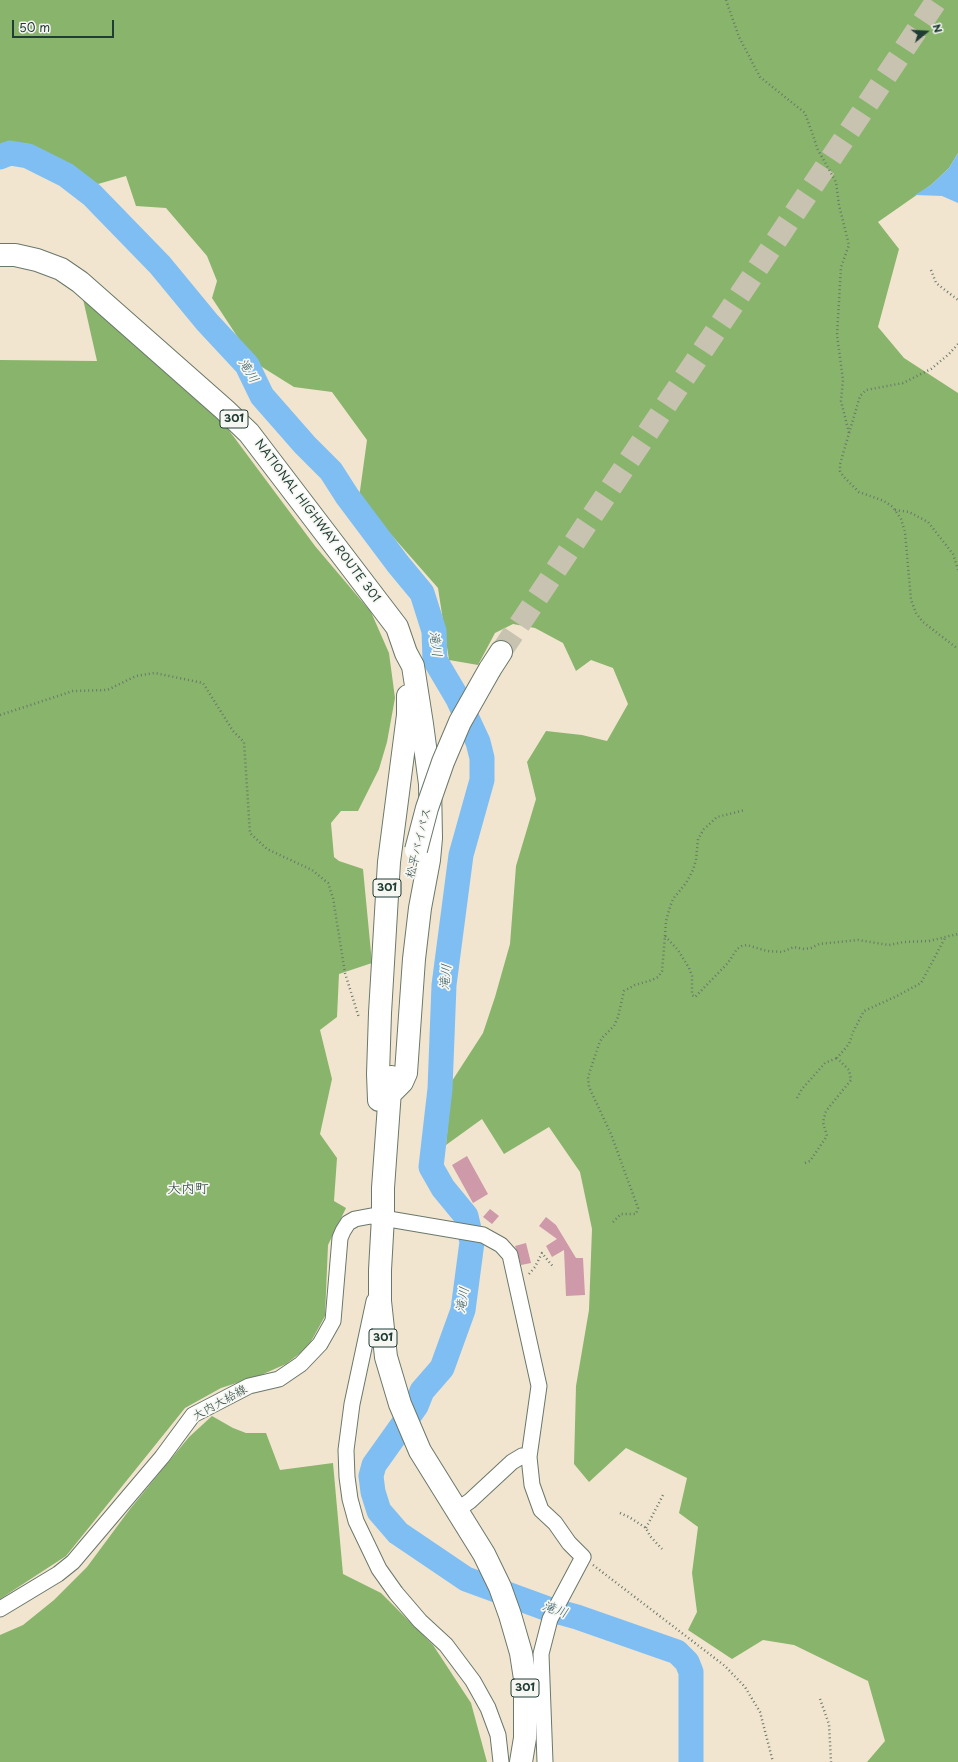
<!DOCTYPE html>
<meta charset="utf-8">
<style>
body{margin:0}
#map{position:relative;width:958px;height:1762px;overflow:hidden;background:#f2e5cf;font-family:"Playpen Sans",sans-serif}
canvas{display:block}
.north{position:absolute;left:906px;top:12px;width:40px;height:40px;-webkit-text-stroke:3px #f6f6f2;paint-order:stroke;rotate:72deg;font-size:11px;font-weight:700;line-height:16px;text-align:center;color:#1f3d34}
.north::after{content:'';display:block;margin:auto;width:14px;height:18px;background:#1f3d34;clip-path:polygon(50% 0,100% 100%,50% 72%,0 100%)}
.scale{position:absolute;left:12px;top:20px;width:102px;height:18px;box-sizing:border-box;border:2px solid #1f3d34;border-top:0;padding-left:5px;font-size:12px;line-height:14px;white-space:nowrap;color:#1f3d34;-webkit-text-stroke:3px #f6f6f2;paint-order:stroke}
</style>
<div id="map">
<canvas width="958" height="1762"></canvas>
<div class="north">N</div>
<div class="scale">50 m</div>
</div>
<script>
const g = document.querySelector('canvas').getContext('2d');
g.lineJoin = 'round';
function paint(path, color) {
  g.fillStyle = color;
  g.fill(path, 'evenodd');
}
function shape(rows) {
  const path = new Path2D();
  for (const r of rows) {
    path.moveTo(r[0], r[1]);
    for (let i = 2; i < r.length; i += 2) path.lineTo(r[i], r[i + 1]);
  }
  return path;
}
function stroke(path, color, width, dash) {
  g.strokeStyle = color;
  g.lineWidth = width;
  g.lineCap = dash ? 'butt' : 'round';
  g.setLineDash(dash || []);
  g.stroke(path);
}
function drawText(font, color, halo, rows, align = 'center') {
  g.font = font + ' "Playpen Sans","Klee One",sans-serif';
  g.lineWidth = 3.5;
  g.setLineDash([]);
  g.textBaseline = 'middle';
  g.strokeStyle = halo;
  g.fillStyle = color;
  for (const [text, x, y, turn = 0] of rows) {
    g.save();
    g.translate(x, y);
    g.rotate((+turn || 0) * Math.PI / 180);
    g.textAlign = isNaN(turn) ? turn : align;
    if (halo) g.strokeText(text, 0, 0);
    g.fillText(text, 0, 0);
    g.restore();
  }
}
paint(shape([
 [0,0,958,0,958,153,949,168,931,185,878,222,899,249,878,327,904,358,958,393,958,1762,867,1762,885,1741,868,1681,794,1645,763,1640,732,1659,688,1630,697,1612,692,1573,698,1527,679,1513,687,1478,626,1448,589,1482,574,1464,576,1386,589,1310,592,1229,580,1172,549,1127,504,1154,482,1119,446,1145,452,1081,483,1033,495,997,510,944,516,866,536,799,527,762,546,731,582,735,607,741,628,704,613,668,591,660,576,671,563,643,535,628,513,624,495,633,478,665,449,660,438,588,359,498,367,440,332,392,294,387,254,362,212,298,217,281,207,256,166,208,136,206,126,176,98,184,49,159,26,143,0,147],
 [83,299,219,417,315,546,371,612,389,653,395,698,387,742,379,769,358,811,341,811,331,823,334,857,339,861,363,869,372,963,339,974,337,1017,320,1030,332,1079,320,1134,337,1158,334,1201,346,1208,328,1245,325,1316,308,1347,286,1364,261,1375,221,1388,185,1408,66,1556,0,1599,0,360,97,361],
 [212,1416,233,1428,246,1433,266,1433,280,1470,333,1463,343,1574,381,1593,433,1645,471,1703,487,1762,0,1762,0,1635,23,1625,54,1600,87,1567,130,1509,189,1437]
]), '#89b46c');
paint(shape([
 [958,153,958,203,942,196,915,195,931,185,949,168]
]), '#7fbef3');
stroke(shape([
 [0,157,10,153,28,156,66,175,92,195,160,265,207,322,247,365,262,396,305,445,331,471,347,496,398,564,422,593,434,631,435,660,458,699,478,742,482,758,482,780,461,855,444,985,440,1089,431,1167,443,1188,466,1216,472,1242,463,1310,442,1368,422,1391,416,1406,374,1465,371,1476,373,1492,379,1511,398,1533,466,1579,548,1609,577,1617,677,1652,687,1662,691,1672,691,1762]
]), '#7fbef3', 25);
paint(shape([
 [467,1156,488,1194,473,1203,452,1165],
 [490,1209,499,1216,492,1224,483,1217],
 [546,1217,556,1225,576,1258,583,1258,585,1295,566,1296,564,1250,552,1257,546,1246,557,1239,539,1226],
 [526,1243,531,1263,521,1265,515,1246]
]), '#ce99a9');
stroke(shape([
 [501,652,937,0]
]), '#c8c3b0', 22, [22, 11]);
const minor = shape([
 [377,1297,374,1301,352,1404,346,1450,347,1477,350,1499,356,1521,379,1569,396,1593,420,1621,446,1645,473,1681,488,1708,498,1735,501,1762],
 [457,1510,470,1501,512,1462,522,1456,529,1455],
 [0,1609,58,1574,73,1562,162,1457,193,1415,249,1386,279,1379,301,1364,320,1344,333,1321,340,1238,343,1231,348,1223,355,1219,371,1216,483,1235,501,1245,510,1255,539,1386,529,1457,532,1485,541,1510,555,1523,569,1543,583,1557,550,1619,541,1654,545,1762]
]);
const trunk = shape([
 [0,255,15,255,37,260,61,269,80,282,225,410,249,433,397,627,406,653,413,666,422,724,430,784,431,838,429,860,420,908,414,959,406,1073,402,1082,391,1093],
 [490,669,501,652],
 [391,1077,383,1188,383,1217,380,1270,380,1301,386,1357,400,1404,420,1451,484,1554,500,1587,510,1615,521,1653,525,1679,525,1738,521,1762],
 [379,1100,378,1074,380,1013,389,862,408,715,408,696]
]);
stroke(minor, '#69786a', 17);
stroke(trunk, '#69786a', 24);
stroke(shape([
 [726,0,739,37,760,77,805,113,818,150,836,182,839,205,849,245,841,267,837,335,843,380,841,401,849,433],
 [931,270,936,283,958,300],
 [958,344,949,354,931,369,903,383,866,390,860,396,840,464,840,471,843,476,859,492,884,501,893,507,901,519,905,532,911,600,916,613,923,622,958,649],
 [895,510,909,512,928,522,953,554,958,570],
 [0,715,73,691,107,690,136,676,155,673,203,683,233,731,244,742,250,833,267,849,312,870,328,883,333,898,345,973,359,1018],
 [665,936,666,921,670,907,673,899,686,883,693,870,696,860,698,839,704,829,717,817,745,810],
 [797,1098,802,1089,825,1063,837,1058],
 [805,1163,810,1161,827,1136,823,1122,826,1111,851,1080,849,1070,837,1058,849,1044,853,1032,864,1011,897,996,921,983,945,938],
 [613,1222,621,1214,636,1214,638,1208,611,1134,589,1087,588,1077,599,1044,602,1038,614,1026,618,1017,624,991,635,985,652,980,658,977,662,971,665,936,678,950,689,968,692,976,692,995,695,997,728,963,737,949,742,946,747,945,767,951,782,952,794,947,804,949,811,948,819,944,858,940,889,945,904,942,929,941,958,934],
 [529,1274,535,1267,542,1253,554,1268],
 [620,1513,629,1517,646,1528,650,1536,662,1549],
 [646,1528,663,1495],
 [593,1565,725,1666,745,1687,760,1712,773,1762],
 [820,1699,829,1724,831,1762]
]), '#69786a', 2.5, [1, 3]);
stroke(minor, '#fff', 15);
stroke(trunk, '#fff', 22);
const trunkBridge = shape([
 [416,850,427,808,443,762,460,722,490,669]
]);
stroke(trunkBridge, '#69786a', 24, []);
stroke(trunkBridge, '#fff', 22);
for (const [x, y, w] of [
 [234,419,28],
 [387,888,28],
 [383,1338,28],
 [525,1688,28]
]) {
  const box = new Path2D();
  box.roundRect(x - w / 2, y - 9, w, 18, 3);
  g.fillStyle = '#f6f6f2';
  g.fill(box);
  stroke(box, '#1f3d34', 1);
}
drawText('bold 11px', '#1f3d34', null, [
 ["301",234,419],
 ["301",387,888],
 ["301",383,1338],
 ["301",525,1688]
]);
drawText('12px', '#1f3d34', '#f6f6f2', [
 ["NATIONAL HIGHWAY ROUTE 301",317,521,53],
 ["松平バイパス",419,843,-76],
 ["大内大給線",220,1403,-29]
]);
drawText('italic 13px', '#375d64', '#f6f6f2', [
 ["滝川",248,371,58],
 ["滝川",435,644,83],
 ["滝川",446,977,-84],
 ["滝川",463,1300,-80],
 ["滝川",555,1610,19]
]);
drawText('14px', '#1f3d34', '#f6f6f2', [
 ["大内町",188,1189]
]);
</script>
